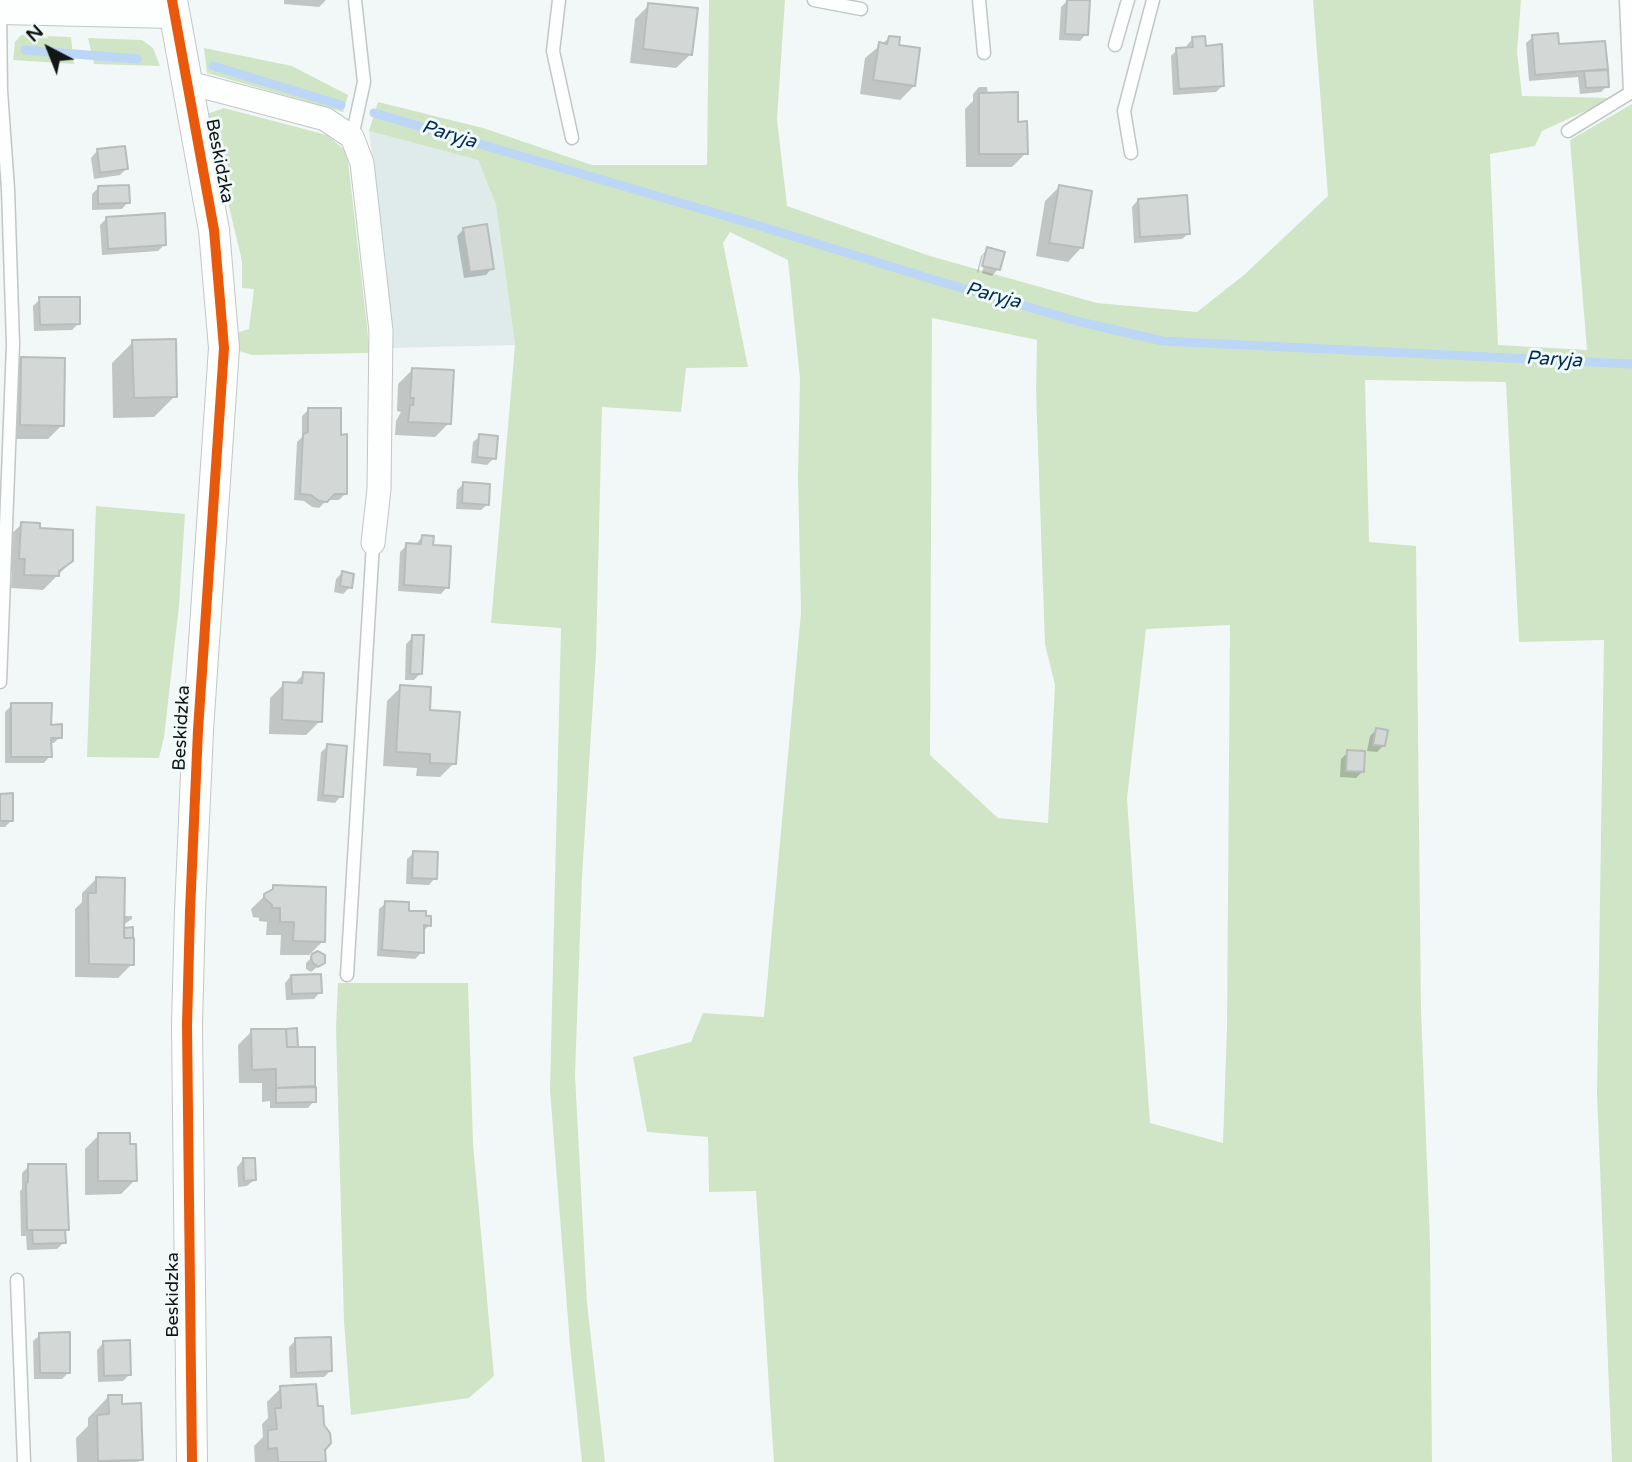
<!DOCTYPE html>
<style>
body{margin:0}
#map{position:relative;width:1632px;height:1462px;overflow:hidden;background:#f2f8f7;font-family:"Varela Round",sans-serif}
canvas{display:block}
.north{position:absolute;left:14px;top:14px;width:70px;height:70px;-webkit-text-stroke:5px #f0faf9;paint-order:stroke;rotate:318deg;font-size:19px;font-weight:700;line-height:28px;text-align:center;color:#131616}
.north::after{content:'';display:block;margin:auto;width:24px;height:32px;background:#131616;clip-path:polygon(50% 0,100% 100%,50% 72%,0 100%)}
</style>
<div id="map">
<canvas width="1632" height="1462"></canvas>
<div class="north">N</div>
</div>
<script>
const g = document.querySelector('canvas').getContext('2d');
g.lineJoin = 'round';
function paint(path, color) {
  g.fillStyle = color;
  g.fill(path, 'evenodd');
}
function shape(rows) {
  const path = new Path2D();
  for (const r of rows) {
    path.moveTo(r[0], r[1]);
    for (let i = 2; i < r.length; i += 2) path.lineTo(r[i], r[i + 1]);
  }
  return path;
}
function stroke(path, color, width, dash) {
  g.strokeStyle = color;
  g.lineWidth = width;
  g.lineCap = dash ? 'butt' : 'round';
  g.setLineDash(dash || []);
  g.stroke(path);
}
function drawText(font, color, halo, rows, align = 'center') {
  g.font = font + ' "Varela Round",sans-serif';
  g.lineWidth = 6;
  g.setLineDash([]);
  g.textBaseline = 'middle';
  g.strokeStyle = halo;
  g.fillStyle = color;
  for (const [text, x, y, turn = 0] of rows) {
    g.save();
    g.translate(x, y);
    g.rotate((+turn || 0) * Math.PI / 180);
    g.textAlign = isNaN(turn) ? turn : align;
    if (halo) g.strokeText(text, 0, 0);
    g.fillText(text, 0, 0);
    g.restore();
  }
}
paint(shape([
 [369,131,478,160,496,205,515,345,393,348,385,255]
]), '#deebea');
paint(shape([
 [709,0,785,0,777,119,787,206,930,256,1097,303,1197,312,1244,275,1328,196,1313,0,1521,0,1517,52,1522,96,1614,98,1542,131,1535,146,1490,154,1498,345,1587,350,1570,140,1632,104,1632,1462,1612,1462,1597,1094,1604,640,1519,642,1506,382,1365,380,1369,542,1416,546,1421,1009,1430,1242,1432,1462,774,1462,756,1191,709,1192,708,1137,647,1132,633,1057,691,1042,703,1013,764,1017,801,613,798,477,800,379,788,260,730,232,723,243,748,367,686,368,681,412,602,407,596,653,582,877,575,1075,587,1303,605,1462,582,1462,570,1345,550,1090,561,628,491,623,515,345,496,205,478,160,369,131,378,102,483,128,592,165,707,165],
 [932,318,1037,340,1036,391,1045,644,1055,685,1048,823,998,818,930,755],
 [1230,625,1227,1027,1223,1143,1150,1123,1127,799,1146,629],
 [21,35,71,37,74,64,13,60,15,42],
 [88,38,142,40,153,48,160,66,94,64],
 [204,48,292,66,348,95,343,112,207,73],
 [224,108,327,135,347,152,370,353,252,355,239,351,239,332,249,329,254,289,242,288,242,261,207,114],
 [96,506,185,514,179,606,164,737,159,758,87,757],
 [338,983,468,983,473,1144,494,1376,469,1398,351,1415,344,1322,336,1028]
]), '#d0e5c6');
paint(shape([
 [284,0,326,0,319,7,284,4],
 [1068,0,1086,34,1080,41,1059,40,1061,7],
 [649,5,691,54,676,68,630,63,635,19],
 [1533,37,1557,46,1604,43,1607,86,1601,92,1580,94,1578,77,1529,81,1526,43],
 [889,38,897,47,914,86,900,100,860,94,865,58],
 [1193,39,1204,47,1223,85,1216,92,1173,95,1171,56,1177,50,1187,49,1187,45],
 [979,87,987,87,988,94,1026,153,1012,167,966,167,965,109,973,101,973,94],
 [97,151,126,169,120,175,94,179,91,158],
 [1059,187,1082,247,1068,262,1036,256,1045,201],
 [98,188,128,202,122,209,92,210,92,194],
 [1138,200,1189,233,1182,239,1134,243,1132,207],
 [106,219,165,244,158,251,102,255,100,225],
 [464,229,492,268,486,275,464,278,457,236],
 [988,249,998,269,992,276,982,273,987,255,983,255,978,273,977,272,981,256],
 [40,299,79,323,72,330,34,331,33,306],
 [133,342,175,396,154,417,113,418,112,363],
 [21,359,62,425,48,439,7,439,7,373],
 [412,370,449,423,435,437,395,435,396,421,401,412,397,411,398,384],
 [309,409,340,436,345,494,339,500,327,500,319,508,312,507,304,501,294,500,297,442,302,437,302,416],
 [480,436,494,458,487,465,471,463,473,442],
 [463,484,488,504,481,510,456,509,457,490],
 [22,524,38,529,72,561,43,590,11,588,12,573,6,572,7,538],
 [422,537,431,547,447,587,441,594,398,591,400,552,407,545,416,544],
 [342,573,350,587,343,594,334,592,336,579],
 [413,637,420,674,414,680,405,680,406,644],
 [304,674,320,721,306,735,269,734,270,698,284,684,293,685],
 [401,687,428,711,454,763,440,777,416,776,417,768,383,766,387,701],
 [12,705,50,727,60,737,54,743,50,743,50,756,44,763,5,763,5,712],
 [1376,730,1383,746,1377,752,1367,751,1370,736],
 [328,746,341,796,335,803,317,801,321,752],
 [1348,752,1362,772,1356,778,1340,777,1341,759],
 [0,796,12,820,5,827,0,827],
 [414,853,435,878,429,885,406,884,407,859],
 [96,879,123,916,132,916,132,919,123,925,132,964,118,978,75,977,75,909,82,902,82,893],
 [274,887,323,941,309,955,280,955,281,935,266,935,267,922,259,921,259,918,253,917,251,909],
 [386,903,423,918,430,925,422,932,422,952,415,959,377,956,379,909],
 [313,956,323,962,311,972,306,969,306,963],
 [291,976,320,992,314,999,286,1000,285,983],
 [252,1031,293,1049,313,1048,314,1101,308,1108,270,1108,270,1101,262,1102,262,1083,239,1083,238,1045],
 [99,1135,135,1180,121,1194,85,1195,85,1149],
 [243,1160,254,1180,247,1186,238,1187,237,1167],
 [29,1166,67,1230,63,1234,64,1242,57,1249,27,1250,26,1236,21,1236,20,1191,22,1189,22,1173],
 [40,1335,68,1373,62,1379,34,1379,33,1341],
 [296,1340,331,1370,324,1377,290,1378,289,1347],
 [103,1343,130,1374,123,1381,98,1382,97,1350],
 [281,1388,323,1449,324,1462,255,1462,254,1446,263,1437,262,1424,268,1418,267,1402],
 [109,1396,121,1406,141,1459,138,1462,77,1462,76,1438,88,1426,88,1418]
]), '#0003');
stroke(shape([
 [25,50,137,59],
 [213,66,341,105],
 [374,113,763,227,938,281,1080,322,1163,341,1632,364]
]), '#bcd6f5', 9);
const building = shape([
 [1067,0,1090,0,1088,35,1065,34,1067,0],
 [648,3,698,8,692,55,643,49,648,3],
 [1558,33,1559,44,1605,41,1608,69,1535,75,1532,35,1558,33],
 [889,36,900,37,899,45,920,48,915,86,873,80,879,42,887,44,889,36],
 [1205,36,1206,46,1222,44,1224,86,1179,89,1176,48,1193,47,1192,37,1205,36],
 [1608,70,1609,87,1586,88,1584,71,1608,70],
 [1018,92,1018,122,1027,121,1028,154,979,154,979,93,1018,92],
 [125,146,128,169,100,173,97,149,125,146],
 [129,185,130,203,98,204,98,186,129,185],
 [1059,185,1092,191,1083,248,1049,243,1059,185],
 [1187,195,1190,234,1140,237,1138,199,1187,195],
 [165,213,166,245,108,249,106,217,165,213],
 [487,224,494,269,470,272,463,228,487,224],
 [987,247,1005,252,1000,270,982,266,987,247],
 [39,297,80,297,80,324,40,325,39,297],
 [176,339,177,397,134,398,132,340,176,339],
 [21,357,65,358,64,426,20,425,21,357],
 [412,368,454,370,451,424,408,422,410,405,413,405,414,398,410,398,412,368],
 [308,408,341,408,341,435,347,434,347,494,335,494,327,502,319,501,311,495,300,494,303,434,308,432,308,408],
 [479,434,498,436,496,459,477,457,479,434],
 [463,482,490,484,489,505,462,503,463,482],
 [21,522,40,523,40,528,73,530,73,561,59,571,59,576,24,575,25,559,19,559,21,522],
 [422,535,434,536,433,545,451,546,449,588,404,585,406,543,421,544,422,535],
 [342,571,354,574,352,588,340,586,342,571],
 [412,635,424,635,422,674,410,674,412,635],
 [303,672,324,673,322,722,282,720,283,682,302,683,303,672],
 [400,685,431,687,430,710,460,712,456,764,430,763,430,754,396,752,400,685],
 [11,703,52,703,51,725,62,724,62,738,51,738,52,757,11,757,11,703],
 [1376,728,1388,730,1385,746,1373,745,1376,728],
 [327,744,347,746,343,797,323,795,327,744],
 [1347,750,1365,751,1364,772,1346,771,1347,750],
 [13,793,13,821,0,821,0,794,13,793],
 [413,851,438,852,437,879,412,878,413,851],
 [96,877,125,878,124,938,134,938,134,965,89,964,88,893,96,893,96,877],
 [273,885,326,887,325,942,293,941,294,922,280,922,280,908,272,908,272,905,264,898,264,894,273,889,273,885],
 [385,901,409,902,409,911,426,911,426,916,431,916,431,926,424,925,424,953,382,950,385,901],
 [133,927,133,938,124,938,124,928,133,927],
 [318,951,325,955,325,963,318,967,312,962,311,957,312,954,318,951],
 [321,974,322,993,292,994,291,975,321,974],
 [297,1028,298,1047,287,1047,286,1029,297,1028],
 [251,1029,286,1029,287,1047,315,1047,315,1086,276,1088,276,1069,252,1070,251,1029],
 [316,1087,316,1102,276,1103,276,1088,316,1087],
 [98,1133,130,1133,130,1144,136,1144,137,1181,98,1181,98,1133],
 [243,1158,255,1158,256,1180,244,1181,243,1158],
 [28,1164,66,1164,69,1230,27,1230,26,1183,28,1182,28,1164],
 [32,1230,65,1230,66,1243,33,1244,32,1230],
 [70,1332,70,1373,40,1373,39,1333,70,1332],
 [331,1337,332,1371,296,1373,295,1338,331,1337],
 [130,1340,131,1375,104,1376,103,1341,130,1340],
 [316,1384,318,1406,323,1406,324,1425,330,1433,331,1443,325,1450,326,1462,278,1462,277,1448,268,1449,268,1430,277,1429,275,1408,281,1408,280,1386,316,1384],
 [108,1395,122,1395,122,1404,141,1403,143,1460,98,1461,97,1415,109,1414,108,1395]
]);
paint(building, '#d3d7d6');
stroke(building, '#b8bcba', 2);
const service = shape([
 [559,0,553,51,572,138],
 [814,0,861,9],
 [979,0,984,53],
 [1115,45,1128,0],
 [1568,131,1630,93,1626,0],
 [352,137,364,82,355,0],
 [1131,153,1124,111,1153,0],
 [0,682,13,344,8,189,1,91,0,9],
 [347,975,373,543],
 [17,1280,24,1462]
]);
const minor = shape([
 [186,82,325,119,352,137,362,163,381,331,379,489,373,543]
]);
const tertiary = shape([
 [172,0,214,230,224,348,198,730,190,911,187,1025,192,1462],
 [0,9,173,13]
]);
stroke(service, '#c2c6c6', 15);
stroke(minor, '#c2c6c6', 25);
stroke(tertiary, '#c2c6c6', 32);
stroke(service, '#fdfefe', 12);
stroke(minor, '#fdfefe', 23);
stroke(tertiary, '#fdfefe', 30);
stroke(shape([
 [172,0,214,230,224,348,198,730,190,911,187,1025,192,1462]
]), '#e8590c', 10);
drawText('18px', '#131616', '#f0faf9', [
 ["Beskidzka",219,161,79],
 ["Beskidzka",182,728,-87],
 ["Beskidzka",173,1295,-90]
]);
drawText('italic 19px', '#012a56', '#f0faf9', [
 ["Paryja",449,135,17],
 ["Paryja",993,296,15],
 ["Paryja",1554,360,3]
]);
</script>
